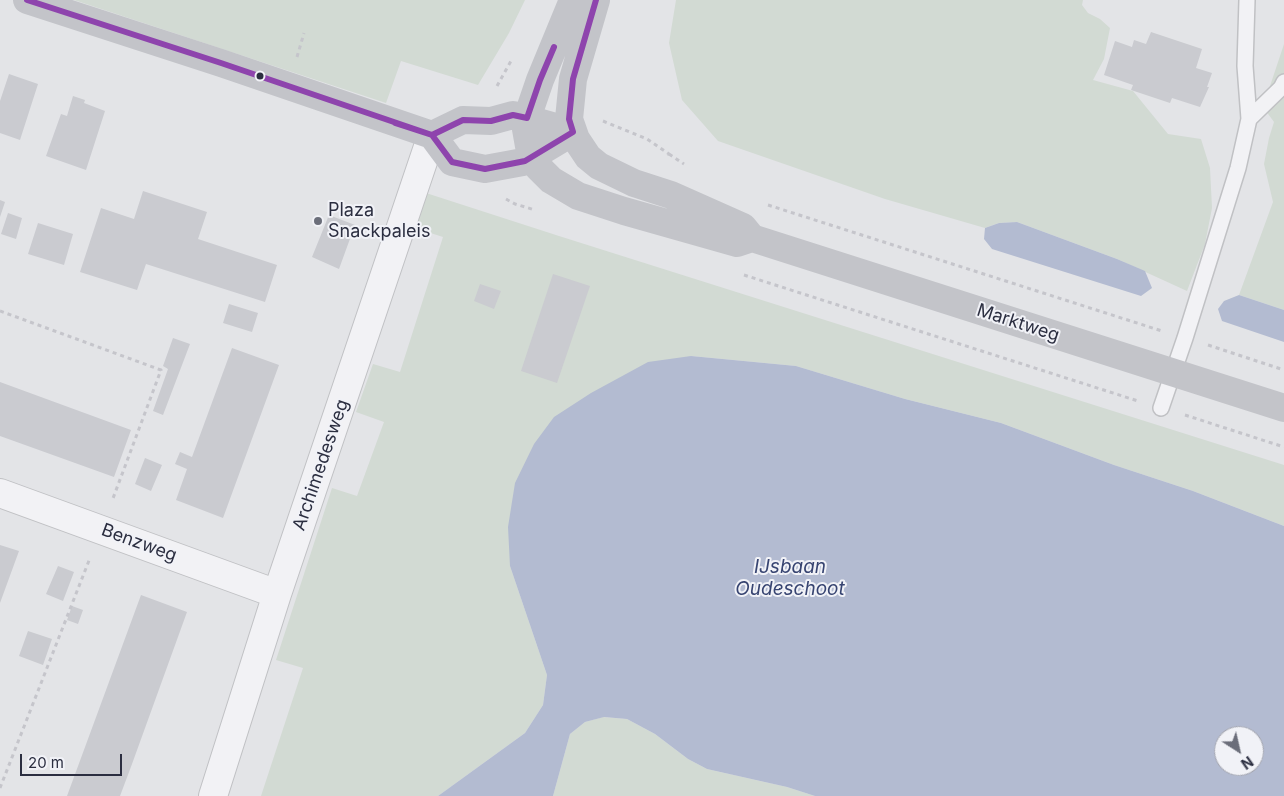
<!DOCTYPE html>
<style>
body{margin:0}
#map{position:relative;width:1284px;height:796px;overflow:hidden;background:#e3e4e7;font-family:Inter,sans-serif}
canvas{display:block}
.north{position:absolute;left:1214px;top:726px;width:50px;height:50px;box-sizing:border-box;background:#f1f2f7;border:1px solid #a2a4ae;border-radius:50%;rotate:145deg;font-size:14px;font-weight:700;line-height:20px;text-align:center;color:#2b2e40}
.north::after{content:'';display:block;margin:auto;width:18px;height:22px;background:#6b6e7a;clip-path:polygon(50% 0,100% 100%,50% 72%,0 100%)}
.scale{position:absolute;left:20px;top:754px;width:102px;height:22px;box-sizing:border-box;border:2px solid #2b2e40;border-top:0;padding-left:6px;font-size:15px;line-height:18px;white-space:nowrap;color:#2b2e40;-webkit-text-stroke:4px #f1f2f7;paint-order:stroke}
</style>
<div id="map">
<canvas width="1284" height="796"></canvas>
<div class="north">N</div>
<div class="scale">20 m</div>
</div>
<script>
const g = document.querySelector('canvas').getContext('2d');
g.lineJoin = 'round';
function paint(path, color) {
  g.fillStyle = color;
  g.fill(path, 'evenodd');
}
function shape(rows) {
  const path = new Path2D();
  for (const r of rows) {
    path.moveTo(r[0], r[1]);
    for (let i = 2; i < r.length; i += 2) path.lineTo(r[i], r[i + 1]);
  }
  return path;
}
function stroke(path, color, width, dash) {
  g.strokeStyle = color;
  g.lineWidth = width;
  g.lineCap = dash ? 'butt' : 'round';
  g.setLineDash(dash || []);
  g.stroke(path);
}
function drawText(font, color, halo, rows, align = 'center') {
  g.font = font + ' Inter,sans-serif';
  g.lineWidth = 4;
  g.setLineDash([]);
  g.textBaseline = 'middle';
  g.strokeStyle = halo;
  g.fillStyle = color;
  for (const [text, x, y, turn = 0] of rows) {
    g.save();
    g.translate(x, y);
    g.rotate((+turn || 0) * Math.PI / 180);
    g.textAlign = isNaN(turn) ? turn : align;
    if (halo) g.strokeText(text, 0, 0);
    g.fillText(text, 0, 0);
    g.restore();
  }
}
paint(shape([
 [74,0,525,0,509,33,478,85,401,61,386,103],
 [676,0,1083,0,1082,5,1088,13,1100,19,1110,28,1104,59,1093,80,1133,91,1168,134,1201,139,1210,168,1212,208,1205,244,1187,291,1117,259,1017,222,999,223,985,228,885,199,718,141,682,100,669,43],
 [1284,44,1284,310,1239,295,1273,202,1264,164,1269,138,1274,122,1263,107],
 [426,193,559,236,1284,465,1284,526,1193,491,1114,465,1001,423,905,399,796,366,691,356,510,566,547,675,543,705,525,733,438,796,261,796,303,668,276,660,332,488,357,496,384,422,356,412,373,364,400,372,443,237,415,228],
 [603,717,627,719,655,734,688,759,707,769,787,787,815,796,553,796,570,734,585,722]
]), '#d2dad3');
paint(shape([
 [1017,222,1117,259,1145,271,1152,288,1141,296,992,249,984,239,985,228,999,223],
 [1239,295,1284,310,1284,342,1222,321,1218,309,1224,301],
 [691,356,796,366,905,399,1001,423,1114,465,1193,491,1284,526,1284,796,815,796,787,787,707,769,688,759,655,734,627,719,604,717,585,722,570,734,553,796,438,796,525,733,543,705,547,675,510,566,508,527,515,483,534,444,554,417,591,393,648,362],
 [1224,736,1254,736,1254,766,1224,766]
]), '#b3bbd1');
paint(shape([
 [1151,32,1202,49,1196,68,1212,73,1207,87,1209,87,1200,107,1172,98,1170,103,1131,90,1133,85,1104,75,1115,41,1132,47,1134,40,1146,44],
 [9,74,38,84,20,140,0,133,0,101],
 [73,96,85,100,84,103,105,111,86,170,46,156,61,114,67,116],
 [143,191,207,212,198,239,277,265,265,302,146,264,137,290,80,272,101,208,134,219],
 [0,200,5,202,0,217],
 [8,213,22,218,16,239,1,234],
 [329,215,355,225,339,269,312,257],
 [38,223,73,234,64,265,28,254],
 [553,274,590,286,557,383,521,371],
 [480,284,501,291,494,309,474,301],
 [229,304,258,313,252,332,223,323],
 [173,338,190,344,163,415,153,411,168,369,163,366],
 [232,348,279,365,223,518,176,500,187,469,175,464,180,452,192,457],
 [0,382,131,430,114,477,0,436],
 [145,458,162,465,151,491,135,484],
 [0,545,19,551,0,603],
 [58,566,74,572,63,601,46,594],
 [141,595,187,612,132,764,120,796,67,796],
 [72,606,83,610,78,624,67,620],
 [28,631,52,639,43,665,19,656]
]), '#cacbd0');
const lane = shape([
 [1249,119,1281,88,1284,82],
 [1161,408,1185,338,1238,168,1249,119,1245,66,1247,0]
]);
const street = shape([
 [0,493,277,594],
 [213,796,277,594,432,135]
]);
stroke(lane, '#c0c1c4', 18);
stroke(street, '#c0c1c4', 30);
stroke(shape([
 [297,57,304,33],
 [497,86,511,61],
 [603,121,647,139,669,154,669,156],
 [669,154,684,164],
 [506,199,515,204,535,210],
 [768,205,1162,331],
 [744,275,1138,401],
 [0,311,161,370,112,501],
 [1208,345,1284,370],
 [1185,415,1284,447],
 [0,788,90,558]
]), '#c5c5cb', 3, [4, 4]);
stroke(lane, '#f2f2f5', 15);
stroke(street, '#f2f2f5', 28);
stroke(shape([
 [27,0,221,63,432,135,452,162,485,169,523,162,573,132],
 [573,0,540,80,527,118,526,129,529,146,538,167,551,180,578,196,624,211,737,243,752,238],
 [596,0,573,79,569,119,576,139,588,157,599,166,634,183,671,195,743,227,752,238,1284,408],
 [432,135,463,120,491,121,513,115,573,132]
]), '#c3c4c9', 28);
stroke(shape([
 [27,0,221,63,432,135,452,162,485,169,525,161,573,132,569,119,573,79,596,0],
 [395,123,432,135,463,120,491,121,513,115,527,118,540,80,554,47]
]), '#8e44ad', 6);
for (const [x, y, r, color] of [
 [260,76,4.5,"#2b2e40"],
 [318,221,5,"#6b6e7a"]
]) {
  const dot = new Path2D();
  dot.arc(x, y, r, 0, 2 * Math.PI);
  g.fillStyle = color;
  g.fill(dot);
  stroke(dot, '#f1f2f7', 2);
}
drawText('18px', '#2b2e40', '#f1f2f7', [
 ["Plaza",328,211],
 ["Snackpaleis",328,232]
], 'left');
drawText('18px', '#2b2e40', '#f1f2f7', [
 ["Marktweg",1018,323,18],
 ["Archimedesweg",321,465,-71],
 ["Benzweg",139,543,20]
]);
drawText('italic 19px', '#374471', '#f1f2f7', [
 ["IJsbaan",790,567],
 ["Oudeschoot",790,589]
]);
</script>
